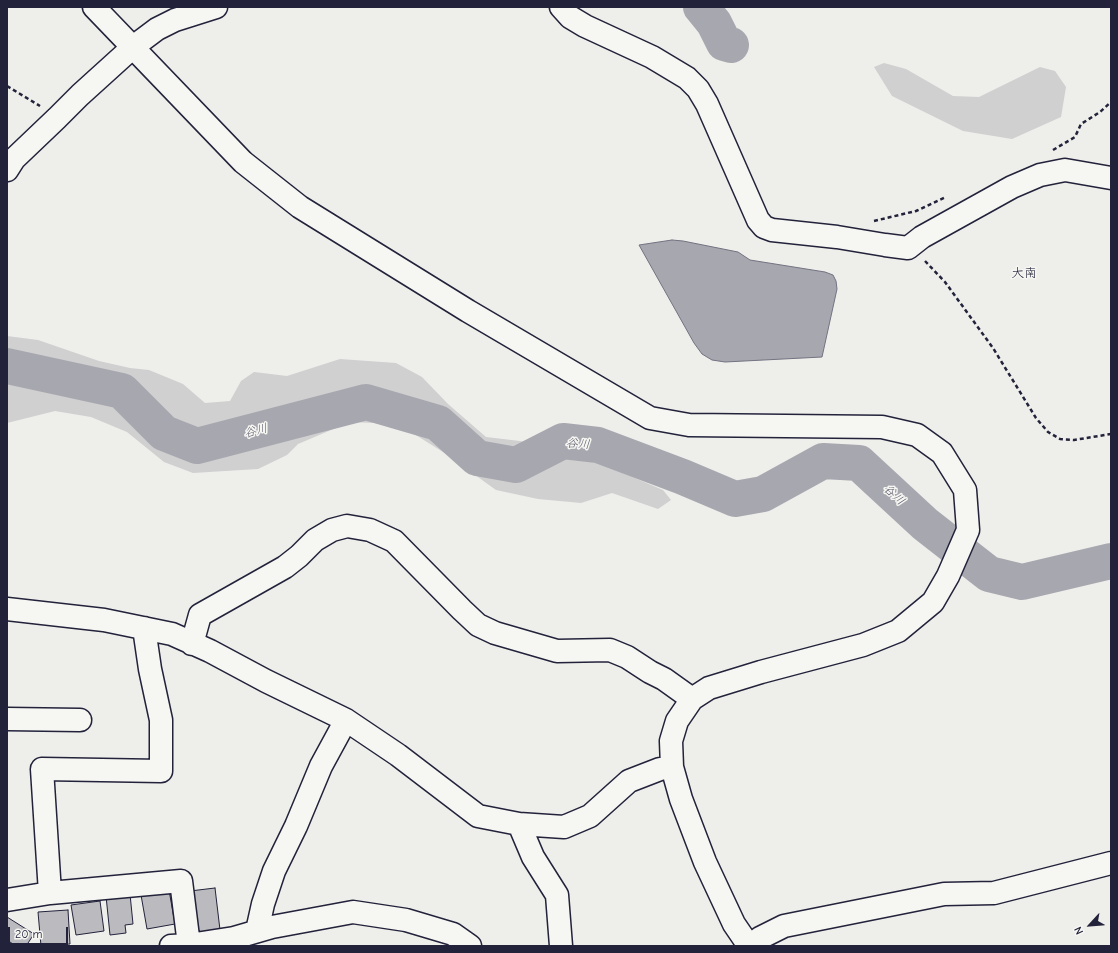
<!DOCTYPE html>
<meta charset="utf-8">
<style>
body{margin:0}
#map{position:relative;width:1118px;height:953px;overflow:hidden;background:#eeeeeb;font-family:"Comic Neue",sans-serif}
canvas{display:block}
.frame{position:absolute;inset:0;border:8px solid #22223b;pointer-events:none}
.north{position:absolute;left:1070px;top:905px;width:40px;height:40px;-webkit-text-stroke:3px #f6f6f2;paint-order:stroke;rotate:244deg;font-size:11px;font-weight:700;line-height:16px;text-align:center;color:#22223b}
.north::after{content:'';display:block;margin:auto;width:14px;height:18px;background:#22223b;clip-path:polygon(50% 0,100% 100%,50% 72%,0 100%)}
.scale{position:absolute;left:8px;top:927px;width:60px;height:18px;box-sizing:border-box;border:2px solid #22223b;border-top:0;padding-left:5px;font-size:12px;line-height:14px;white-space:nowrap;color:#22223b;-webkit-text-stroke:3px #f6f6f2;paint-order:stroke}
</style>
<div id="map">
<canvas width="1118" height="953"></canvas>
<div class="frame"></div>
<div class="north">N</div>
<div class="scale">20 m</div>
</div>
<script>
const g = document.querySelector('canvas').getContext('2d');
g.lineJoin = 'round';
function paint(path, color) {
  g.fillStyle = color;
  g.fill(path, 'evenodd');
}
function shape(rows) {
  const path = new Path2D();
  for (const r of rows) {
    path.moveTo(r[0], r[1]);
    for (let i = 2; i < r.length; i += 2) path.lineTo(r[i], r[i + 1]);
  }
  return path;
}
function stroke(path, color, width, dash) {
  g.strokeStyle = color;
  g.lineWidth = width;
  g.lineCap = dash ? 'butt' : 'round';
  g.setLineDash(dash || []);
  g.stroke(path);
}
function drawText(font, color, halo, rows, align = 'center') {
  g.font = font + ' "Comic Neue","Klee One",sans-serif';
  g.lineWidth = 3;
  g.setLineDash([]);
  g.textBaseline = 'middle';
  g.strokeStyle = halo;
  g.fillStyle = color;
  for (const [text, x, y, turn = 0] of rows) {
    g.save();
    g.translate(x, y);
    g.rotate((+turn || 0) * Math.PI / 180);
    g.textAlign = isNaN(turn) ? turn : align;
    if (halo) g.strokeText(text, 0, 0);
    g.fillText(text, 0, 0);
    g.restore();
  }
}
paint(shape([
 [884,63,906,69,953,96,979,97,1040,67,1055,71,1066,87,1061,117,1012,139,963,131,892,96,874,67],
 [7,336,38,340,99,361,130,368,149,370,183,384,205,403,230,401,241,381,254,372,287,376,340,359,396,363,422,377,448,404,486,437,520,441,588,458,663,490,671,500,658,509,612,493,581,503,538,499,496,490,443,452,398,424,350,422,298,444,287,455,258,469,193,473,164,462,127,432,91,417,55,411,7,423]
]), '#d0d0d1');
const water = shape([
 [672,240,683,241,738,252,750,260,825,272,833,275,836,281,837,289,822,357,725,362,712,360,702,354,694,343,639,245,672,240]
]);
paint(water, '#a7a7af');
stroke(water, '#727281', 1);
stroke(shape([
 [701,7,714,23,724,43,731,45],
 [7,366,122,391,164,433,197,446,366,402,438,423,477,458,516,465,563,441,598,445,683,477,735,499,763,494,823,461,859,463,925,524,989,574,1022,582,1111,561]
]), '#a7a7af', 36);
const building = shape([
 [215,888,220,930,195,933,190,891,215,888],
 [169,890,175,924,147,929,141,895,169,890],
 [130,894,133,924,125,925,126,933,110,935,106,896,130,894],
 [100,901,104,931,76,935,71,905,100,901],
 [68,910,70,944,41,946,38,912,68,910],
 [7,917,34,934,26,946,16,946,7,940,7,917]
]);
paint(building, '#bbbbbf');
stroke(building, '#22223b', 1);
const street = shape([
 [94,7,243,162,300,207,468,311,650,418,689,425,882,427,917,435,942,453,965,490,968,530,948,576,933,602,898,631,863,645,761,672,709,688,692,699,677,721,671,741,672,767,681,799,705,862,734,924,749,946],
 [561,7,570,17,585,26,652,57,687,78,698,89,707,104,758,220,764,227,772,230,837,237,885,245,908,248,922,237,1012,187,1040,175,1065,170,1111,178],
 [7,170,14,159,57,118,80,95,133,47,157,29,175,20,216,7],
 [7,609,104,620,172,634,210,651,266,681,346,720,398,755,478,816,519,824,533,857,557,895,561,946],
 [192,644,200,615,285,567,299,556,315,540,332,530,347,526,370,530,394,541,462,610,478,625,495,633,557,651,610,650,627,657,650,672,664,679,692,699],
 [7,719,80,720],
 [519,824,564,827,590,816,629,781,660,769,672,767],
 [50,893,181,881,189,945],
 [7,900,50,893,42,769,161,771,161,720,150,669,144,628],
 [257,931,263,904,274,871,296,826,321,766,346,720],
 [171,946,189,945,234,938,272,927,353,912,406,920,453,934,470,946],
 [750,946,760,938,784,926,944,894,994,893,1111,863]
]);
stroke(street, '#22223b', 25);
stroke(shape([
 [7,86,40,106],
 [1053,150,1075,137,1081,124,1100,112,1111,102],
 [874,221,916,211,946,197],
 [925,261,945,282,993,348,1036,418,1048,432,1060,439,1074,440,1111,434]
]), '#22223b', 2.5, [4, 3]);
stroke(street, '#f6f6f2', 22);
drawText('italic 12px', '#575769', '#f6f6f2', [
 ["谷川",256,431,-14],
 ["谷川",578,444,4],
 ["谷川",894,495,43]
]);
drawText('13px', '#22223b', '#f6f6f2', [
 ["大南",1024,273]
]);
</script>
